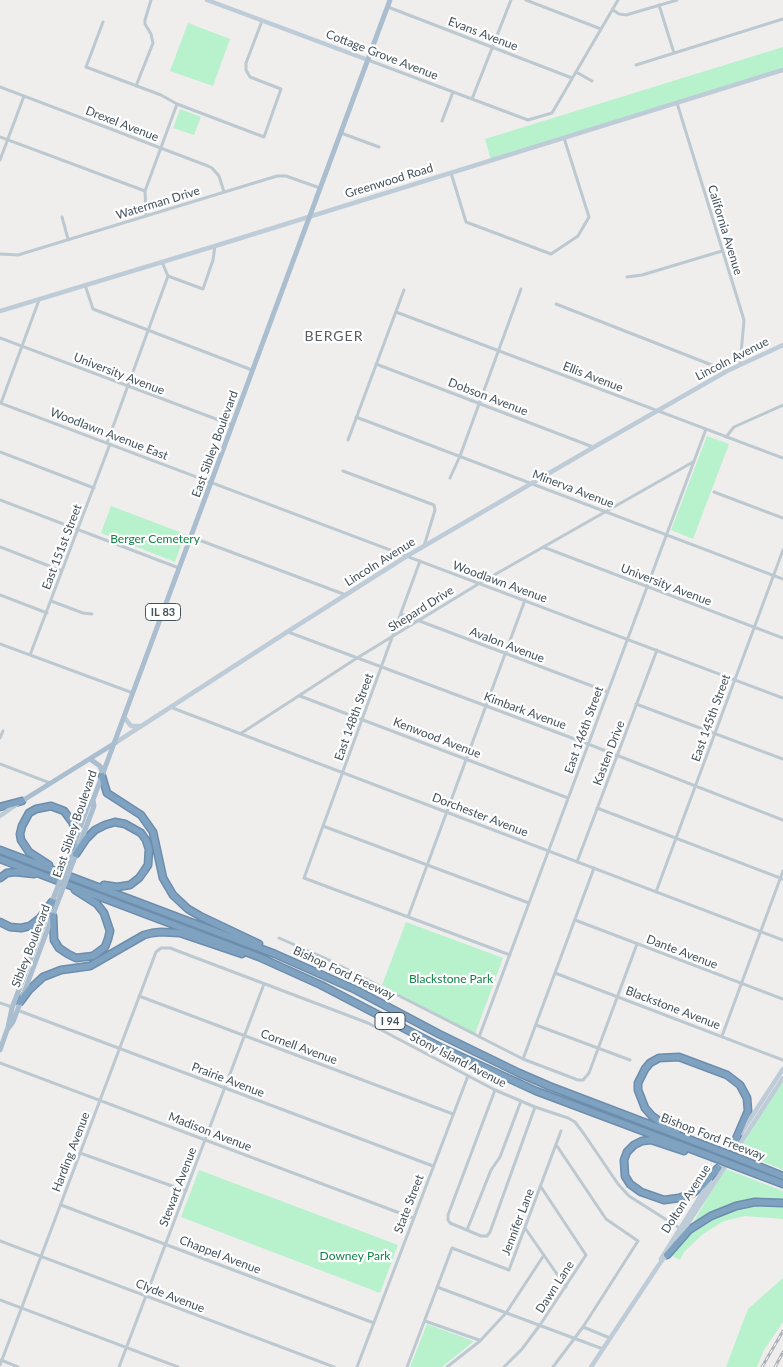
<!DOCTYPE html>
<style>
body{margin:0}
canvas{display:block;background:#f0eded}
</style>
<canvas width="783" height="1367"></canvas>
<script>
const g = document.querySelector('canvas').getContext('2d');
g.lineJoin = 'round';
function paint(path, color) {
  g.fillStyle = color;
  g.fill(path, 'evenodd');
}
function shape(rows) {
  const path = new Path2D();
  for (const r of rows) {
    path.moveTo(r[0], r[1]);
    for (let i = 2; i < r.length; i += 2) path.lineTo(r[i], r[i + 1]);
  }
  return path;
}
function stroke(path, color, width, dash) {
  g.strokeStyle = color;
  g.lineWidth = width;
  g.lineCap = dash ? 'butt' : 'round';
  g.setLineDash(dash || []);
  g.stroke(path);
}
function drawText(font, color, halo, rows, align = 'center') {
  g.font = font + ' Lato,sans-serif';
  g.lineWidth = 4.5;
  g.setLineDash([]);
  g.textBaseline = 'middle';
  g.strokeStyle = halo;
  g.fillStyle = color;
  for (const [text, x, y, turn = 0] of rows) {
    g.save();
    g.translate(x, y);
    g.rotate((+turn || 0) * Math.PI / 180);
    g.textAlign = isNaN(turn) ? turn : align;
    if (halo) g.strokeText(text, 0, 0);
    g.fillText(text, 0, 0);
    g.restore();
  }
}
paint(shape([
 [188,23,230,39,213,86,170,71],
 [783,47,783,69,491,160,485,139],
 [180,109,201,117,194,135,173,128],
 [707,436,729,444,693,539,671,530],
 [111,506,185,534,175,562,101,533],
 [406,922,503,958,475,1034,382,985],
 [783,1082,783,1170,738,1151],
 [726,1169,783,1191,783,1200,748,1201,729,1205,713,1212,694,1224,693,1223,709,1195],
 [199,1170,398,1245,380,1293,181,1217],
 [758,1205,783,1205,783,1219,745,1216,724,1221,703,1234,684,1252,680,1260,672,1256,671,1254,690,1234,709,1220,734,1209],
 [783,1278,783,1322,764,1350,757,1367,726,1367,748,1309],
 [427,1324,473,1341,473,1342,442,1367,410,1367]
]), '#b7f2cc');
const highway = shape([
 [102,776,107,793,141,815,153,832,163,878,173,895,188,909,200,916,259,944],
 [0,807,22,801],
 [0,850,275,954,356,990,439,1034,519,1073,549,1086,717,1150],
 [76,854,86,839,95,830,105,825,115,822,125,824,141,833,146,840,149,849,148,865,144,871,139,878,130,885,117,887,104,885],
 [0,859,259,957,321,985,440,1047,499,1074,536,1091,712,1157],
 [49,865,29,852,21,840,20,834,22,826,29,813,36,809,51,806,64,811,73,823,74,832,72,847],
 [0,878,7,873,15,872,34,874],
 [53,916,54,940,59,948,68,954,76,958,93,956,105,947,108,939,110,931,104,913,97,904,75,890],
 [0,922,10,927,21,928,30,926,40,918,52,902],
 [20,1002,29,990,43,977,61,970,90,966,144,935,152,933,161,932,180,933,242,954],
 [677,1130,662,1123,652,1116,645,1108,638,1090,638,1083,645,1069,650,1063,659,1058,679,1057,727,1075,740,1085,747,1098,748,1111,733,1146],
 [684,1151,651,1140,642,1141,634,1145,627,1152,624,1160,625,1176,630,1184,641,1192,664,1200,679,1198,693,1193,702,1186,718,1168],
 [743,1160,783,1176],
 [738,1167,783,1184],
 [667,1255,689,1230,711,1216,736,1206,755,1202,783,1203]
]);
stroke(highway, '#6c8dad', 9);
stroke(shape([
 [526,0,601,29],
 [659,5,674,53],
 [388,7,572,78],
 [613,10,619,14,626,15,677,0],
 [103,22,86,67,161,95,177,104,264,137,281,89,250,77,246,70,246,63,262,21],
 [368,60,528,120,552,113,618,0],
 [636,65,783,19],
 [576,72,592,81],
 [136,86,153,43,151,34,145,24,145,20,151,0],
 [0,87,208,166,212,168,219,176,224,192],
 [472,99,511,0],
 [677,103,744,320,740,365],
 [442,121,453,92],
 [341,133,379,147],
 [0,137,145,191],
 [0,160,24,96],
 [451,173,466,222,551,254,578,236,589,217,564,138],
 [146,216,145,191,177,104],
 [62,217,68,239],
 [0,254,18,255,277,176,286,176,320,188],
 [168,276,203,289,213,260,215,246],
 [627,277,642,275,722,251],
 [85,285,93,309,252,370],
 [556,304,727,371],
 [396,312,783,458],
 [0,338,232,425],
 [376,364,593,447],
 [0,403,783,698],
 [1,403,39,300],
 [356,417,783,579],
 [726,437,734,427,783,405],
 [348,440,404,290],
 [107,443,168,276,162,262],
 [0,452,94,488],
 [343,471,434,505,435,510,424,546],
 [450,478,460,456,521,289],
 [714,492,783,518],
 [0,500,179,568],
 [191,537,346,595],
 [0,547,62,571],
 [543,547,783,638],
 [420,561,304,878,510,955],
 [0,595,47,613],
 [51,601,83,613,92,614],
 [401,614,608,692],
 [288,632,588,744,783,820],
 [0,644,133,693],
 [30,655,110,444],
 [300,696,568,798],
 [636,704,783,759],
 [170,707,783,940],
 [240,734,357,658,480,583,693,462],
 [0,738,3,731],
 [0,764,50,783],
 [597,808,783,879],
 [323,826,529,903],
 [577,862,657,650],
 [656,892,783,550],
 [408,917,525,600],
 [575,920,783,999],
 [279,938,327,959,523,1059,578,1080,583,1080,589,1073,637,944],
 [555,973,783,1060],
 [139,996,453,1114],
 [0,1003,12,1007],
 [17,1010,433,1166],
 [536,1025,630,1060],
 [722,1036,783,871],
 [479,1037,706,429],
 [523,1059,594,868],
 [0,1063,413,1218],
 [495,1090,448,1215,448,1220,450,1223,481,1236,487,1236,490,1232,535,1107],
 [80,1153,186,1191],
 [61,1205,374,1323],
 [525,1228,566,1287],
 [467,1230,491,1170,500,1157,521,1101],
 [0,1241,334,1367],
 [437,1287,603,1349],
 [0,1300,178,1367],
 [425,1321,479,1340],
 [583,1327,610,1338],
 [1,1360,18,1367],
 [0,1365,156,952,161,948,170,948,368,1023,495,1090,535,1107,568,1118,575,1122,584,1134,618,1184,629,1196,681,1229],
 [119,1367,264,984],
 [357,1367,468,1076],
 [407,1367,452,1248,509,1270,561,1131],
 [447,1367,480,1341,506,1313,544,1255],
 [504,1367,522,1349,540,1325,586,1255,541,1187],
 [553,1367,583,1327,638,1241,606,1219,557,1146]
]), '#bcc9d1', 3);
stroke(shape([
 [207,0,368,60],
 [0,311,215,246,783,70],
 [124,717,131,726,139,726],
 [115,743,287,632,407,556,594,447,727,371,783,345],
 [0,816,17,804],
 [741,1133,783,1069],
 [717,1170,734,1143],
 [677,1240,783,1078],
 [661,1259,710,1181],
 [591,1367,658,1266,667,1254]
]), '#beccd8', 4.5);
stroke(shape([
 [90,759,100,766,103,774],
 [22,801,115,743],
 [68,861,88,806,93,800],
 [73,862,94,806,93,800,390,0],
 [8,1027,12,1008,55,894],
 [0,1050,7,1030,13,1022,60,896]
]), '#aabecf', 5);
stroke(highway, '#80a2c1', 6);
const rail = shape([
 [762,1367,783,1331],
 [775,1367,783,1352]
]);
stroke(rail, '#afb3b9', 3);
stroke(rail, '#fff', 1, [4]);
const highwayBridge = shape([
 [717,1150,743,1160],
 [712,1157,738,1167]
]);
stroke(highwayBridge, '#6c8dad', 9, []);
stroke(shape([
 [55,894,68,861],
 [60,896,73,862]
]), '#aabecf', 5);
stroke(highwayBridge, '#80a2c1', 6);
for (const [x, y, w] of [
 [163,612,35],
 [390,1021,30]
]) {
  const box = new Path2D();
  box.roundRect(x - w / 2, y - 8.5, w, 17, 4);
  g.fillStyle = '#fff';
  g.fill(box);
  stroke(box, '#44525c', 1);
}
drawText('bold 11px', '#44525c', null, [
 ["IL 83",163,612],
 ["I 94",390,1021]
]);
drawText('12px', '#44525c', '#fff', [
 ["Evans Avenue",483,34,21],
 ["Cottage Grove Avenue",382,55,21],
 ["Drexel Avenue",122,124,21],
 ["Greenwood Road",389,181,-17],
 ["Waterman Drive",158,203,-17],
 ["California Avenue",725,230,73],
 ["Lincoln Avenue",732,359,-27],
 ["University Avenue",119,374,21],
 ["Ellis Avenue",593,377,21],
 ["Dobson Avenue",488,397,21],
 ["Woodlawn Avenue East",109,434,21],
 ["East Sibley Boulevard",215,444,-70],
 ["Minerva Avenue",573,489,21],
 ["East 151st Street",62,547,-69],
 ["Lincoln Avenue",380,562,-32],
 ["Woodlawn Avenue",500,582,20],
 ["University Avenue",666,585,21],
 ["Shepard Drive",421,609,-32],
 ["Avalon Avenue",507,645,21],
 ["Kimbark Avenue",525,711,20],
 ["East 148th Street",354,717,-70],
 ["East 145th Street",711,718,-70],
 ["East 146th Street",584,730,-70],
 ["Kenwood Avenue",437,738,21],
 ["Kasten Drive",609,753,-69],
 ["Dorchester Avenue",480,815,21],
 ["East Sibley Boulevard",75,824,-71],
 ["Sibley Boulevard",31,946,-69],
 ["Dante Avenue",682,952,21],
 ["Bishop Ford Freeway",344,973,25],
 ["Blackstone Avenue",673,1008,21],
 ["Cornell Avenue",299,1047,20],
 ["Stony Island Avenue",458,1060,27],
 ["Prairie Avenue",228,1080,21],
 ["Madison Avenue",210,1132,21],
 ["Bishop Ford Freeway",713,1137,21],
 ["Harding Avenue",71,1152,-69],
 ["Stewart Avenue",178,1187,-69],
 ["Dolton Avenue",686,1199,-57],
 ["State Street",409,1204,-69],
 ["Jennifer Lane",518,1222,-69],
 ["Chappel Avenue",220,1255,21],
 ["Dawn Lane",555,1287,-57],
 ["Clyde Avenue",170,1296,21]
]);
drawText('12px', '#0f8445', '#fff', [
 ["Berger Cemetery",155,539],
 ["Blackstone Park",451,979],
 ["Downey Park",355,1256]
]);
g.letterSpacing = '1px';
drawText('14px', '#595e63', '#fff', [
 ["BERGER",334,336]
]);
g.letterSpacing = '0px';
</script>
